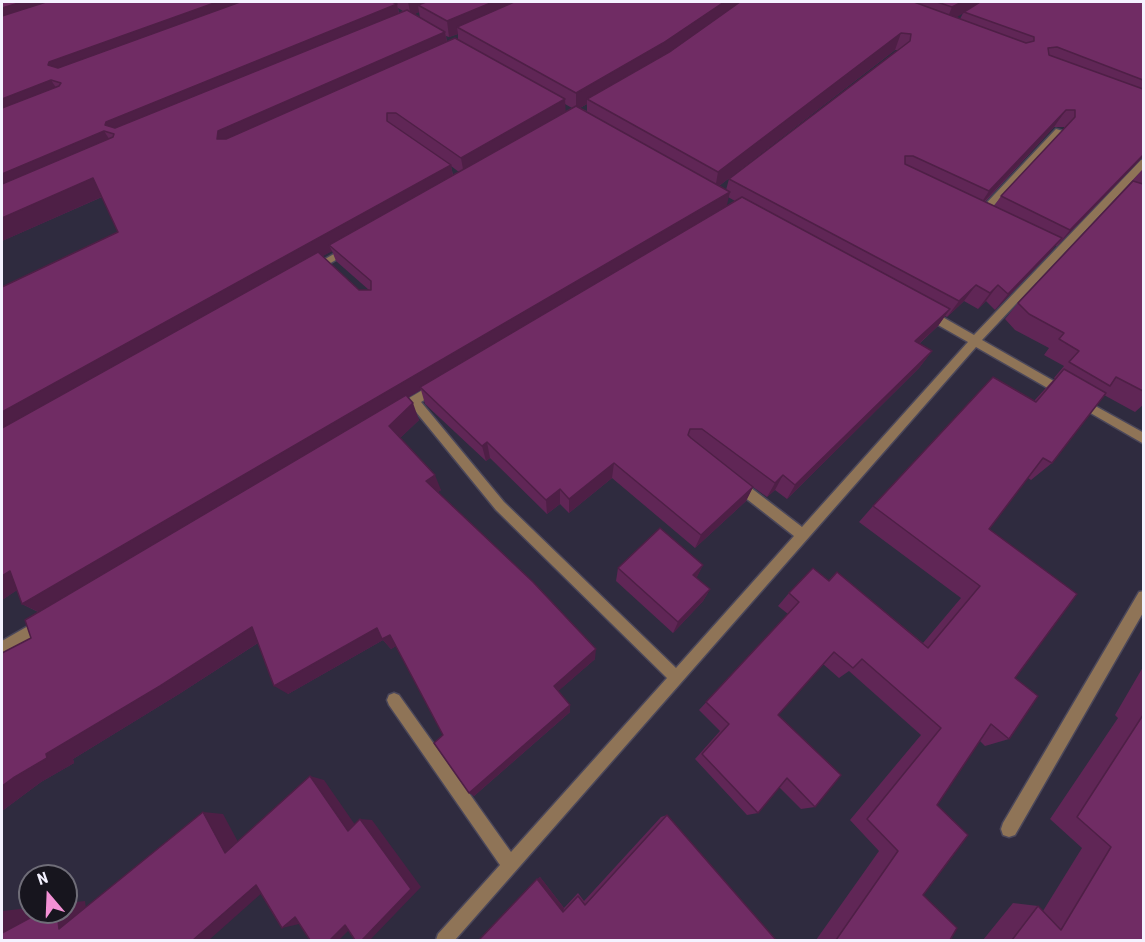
<!DOCTYPE html>
<style>
body{margin:0}
#map{position:relative;width:1145px;height:942px;overflow:hidden;background:#2f2b3f;font-family:"Roboto Condensed",sans-serif}
canvas{display:block}
.frame{position:absolute;inset:0;border:3px solid #f4f2ff;pointer-events:none}
.north{position:absolute;left:18px;top:864px;width:60px;height:60px;box-sizing:border-box;background:#17151e;border:2px solid #6f6d78;border-radius:50%;rotate:341deg;font-size:16px;font-weight:700;line-height:24px;text-align:center;color:#f4f2ff}
.north::after{content:'';display:block;margin:auto;width:21px;height:27px;background:#f391d5;clip-path:polygon(50% 0,100% 100%,50% 72%,0 100%)}
</style>
<div id="map">
<canvas width="1145" height="942"></canvas>
<div class="frame"></div>
<div class="north">N</div>
</div>
<script>
const g = document.querySelector('canvas').getContext('2d');
g.lineJoin = 'round';
function shape(rows) {
  const path = new Path2D();
  for (const r of rows) {
    path.moveTo(r[0], r[1]);
    for (let i = 2; i < r.length; i += 2) path.lineTo(r[i], r[i + 1]);
  }
  return path;
}
function stroke(path, color, width, dash) {
  g.strokeStyle = color;
  g.lineWidth = width;
  g.lineCap = dash ? 'butt' : 'round';
  g.setLineDash(dash || []);
  g.stroke(path);
}
function paint(path, color) {
  g.fillStyle = color;
  g.fill(path, 'evenodd');
}
const street = shape([
 [1056,129,1063,131,984,216,978,216,978,212,1056,129],
 [1141,160,1144,160,1144,168,982,340,1066,388,1068,391,1066,394,1058,394,976,347,455,940,436,940,438,934,500,865,389,705,387,700,389,695,394,693,399,695,511,852,667,678,496,510,412,407,398,415,392,410,394,407,431,385,439,385,441,388,439,391,421,402,504,502,676,668,794,536,734,489,732,485,734,481,738,480,742,481,802,527,968,342,924,317,924,311,932,311,974,335,1141,160],
 [348,246,351,247,351,251,317,271,311,271,311,267,348,246],
 [1079,397,1144,433,1144,444,1075,404,1073,401,1075,398,1079,397],
 [1144,591,1144,611,1015,835,1009,837,1003,835,1001,829,1003,823,1139,592,1144,591],
 [42,618,47,620,49,625,47,630,2,656,2,641,42,618]
]);
stroke(street, '#4b475a', 3);
paint(street, '#8f7457');
paint(shape([
 [2,2,1143,2,1143,158,1142,158,1057,246,1055,246,1048,255,995,310,986,301,978,309,964,301,947,317,945,316,938,326,919,344,932,351,919,368,787,499,775,490,767,497,753,487,746,501,695,548,612,478,569,513,560,504,547,514,490,458,486,461,425,404,421,390,408,397,419,420,400,438,441,490,438,492,595,659,558,691,570,705,570,712,474,796,443,735,396,646,391,649,383,640,288,694,258,643,179,694,73,759,74,763,41,782,2,811,2,653,31,638,38,612,22,604,17,590,2,600,2,337,118,232,102,197,2,241],
 [398,8,403,11,399,13],
 [419,12,420,18,414,14],
 [963,13,960,19,956,17],
 [458,34,458,39,447,42,446,36,449,37],
 [895,50,898,50,729,179,726,190,719,186],
 [565,104,572,108,565,112],
 [587,104,587,111,580,108],
 [1054,127,1064,127,1064,130,1001,196,994,206,985,202],
 [451,166,459,172,453,175],
 [728,197,735,201,726,206],
 [332,251,336,261,369,290,359,290,322,256],
 [1143,169,1143,405,1135,412,1104,395,1052,463,1031,480,1028,478,989,529,1015,678,1009,739,985,746,980,741,937,805,923,895,950,940,816,940,879,851,850,820,921,735,849,671,839,678,823,664,778,715,815,807,801,809,779,787,758,813,747,815,695,759,720,731,699,710,788,614,778,606,789,593,828,581,837,572,923,643,961,598,859,522,873,506,1034,401,1055,378,1054,378,1064,366,1044,355,1049,348,1015,330,1005,319,1018,303],
 [703,565,696,578,710,589,703,601,673,633,616,581,618,568],
 [1143,667,1143,940,983,940,1013,903,1038,906,1043,911,1082,848,1050,819,1118,718,1115,715],
 [667,815,776,940,479,940,540,877,564,908,578,893,584,901,661,817]
]), '#602656');
paint(shape([
 [22,2,82,2,2,28,2,8],
 [217,2,269,2,60,79,48,65,49,62],
 [408,2,446,2,418,5,419,12,411,16],
 [493,2,533,2,457,27,458,34,449,37,447,21],
 [724,2,745,2,661,60,587,99,587,104,576,110,576,93],
 [962,2,983,2,945,24,952,7],
 [397,4,400,21,114,134,105,125,106,122],
 [445,32,448,49,226,148,217,139,218,131],
 [901,33,895,50,715,189,718,172],
 [51,80,62,97,2,121,2,99],
 [565,99,566,116,464,175,461,158],
 [1066,110,1054,127,978,208,989,191],
 [104,131,115,148,2,197,2,174],
 [1143,155,1143,157,1057,246,1070,230],
 [451,165,454,182,329,245,332,251,2,437,2,412],
 [93,178,106,195,2,241,2,218],
 [730,192,726,209,420,387,421,390,43,614,22,604],
 [1062,238,1048,255,995,310,1008,294],
 [976,285,964,301,947,317,959,301],
 [998,285,986,301,978,309,990,293],
 [950,309,938,326,903,358,915,341],
 [932,351,919,368,787,499,795,485],
 [413,403,419,420,396,442,389,426],
 [487,442,490,458,486,461,482,446],
 [614,463,612,478,569,513,569,499],
 [435,475,441,490,432,496,426,481],
 [783,475,775,490,767,497,775,483],
 [753,487,746,501,695,548,701,535],
 [560,489,560,504,547,514,546,500],
 [703,565,697,577,687,587,693,575],
 [10,571,31,581,2,600,2,576],
 [710,589,703,601,673,633,678,622],
 [252,627,267,637,179,694,73,759,74,763,41,782,2,811,2,786,46,754],
 [377,628,390,635,398,645,391,649,383,640,288,694,274,686],
 [596,649,595,659,555,694,554,686],
 [570,705,570,712,474,796,469,793],
 [310,776,324,780,360,832,348,831],
 [203,812,223,814,244,853,225,853],
 [360,819,372,820,421,887,370,940,362,940],
 [540,877,564,908,563,912,537,879],
 [273,883,209,940,193,940,256,885],
 [85,901,88,924,59,929,57,912,66,912,66,903],
 [29,908,31,930,2,935,2,911],
 [311,913,299,924,282,928,295,917],
 [358,921,339,940,330,940,345,925]
]), '#4e1f46');
const building = shape([
 [2,2,22,2,2,8,2,2],
 [46,2,217,2,49,62,48,65,58,68,240,2,392,2,397,4,106,122,105,125,115,128,407,10,445,32,218,131,217,139,226,139,455,38,565,99,461,158,396,113,387,113,387,121,451,165,2,412,2,287,118,232,93,178,2,218,2,184,113,137,114,134,104,131,2,174,2,108,59,86,61,83,51,80,2,99,2,16,46,2],
 [426,2,493,2,447,21,418,5,426,2],
 [514,2,724,2,663,43,576,93,457,27,514,2],
 [740,2,914,2,1026,43,1034,41,1034,37,964,12,980,2,1143,2,1143,80,1057,47,1048,48,1049,55,1143,89,1143,155,1070,230,1001,196,1075,117,1075,110,1066,110,989,191,913,156,905,156,905,164,1062,238,1008,294,998,285,990,293,976,285,959,301,729,179,910,41,911,34,901,33,718,172,587,99,671,51,740,2],
 [937,2,962,2,952,7,937,2],
 [576,106,730,192,22,604,10,571,2,576,2,428,318,252,359,290,371,290,371,281,329,245,576,106],
 [1133,181,1143,184,1143,391,1116,377,1110,386,1069,362,1079,351,1059,339,1064,333,1029,314,1018,303,1133,181],
 [742,197,950,309,915,341,932,351,795,485,783,475,775,483,702,429,690,429,688,435,691,438,753,487,701,535,614,463,569,499,560,489,546,500,487,442,482,446,420,387,742,197],
 [1064,369,1106,393,1052,463,1043,458,989,529,1077,594,1015,678,1038,696,1009,739,991,724,937,805,968,835,923,895,957,928,950,940,836,940,898,851,867,819,941,728,862,659,853,668,834,652,778,715,841,775,815,807,787,778,758,813,702,754,729,724,706,702,799,602,789,593,813,568,829,581,837,572,928,648,980,586,873,506,993,377,1036,402,1064,369],
 [406,395,413,403,389,426,435,475,426,481,533,582,596,649,554,686,570,705,469,793,434,743,443,735,390,635,382,639,377,628,274,686,252,627,160,686,46,754,47,758,13,778,2,786,2,653,31,638,25,620,406,395],
 [660,528,703,565,693,575,710,589,678,622,618,568,660,528],
 [1143,715,1143,940,1012,940,1038,906,1061,930,1111,847,1077,817,1143,715],
 [310,776,348,831,360,819,411,889,362,940,355,940,345,925,330,940,310,940,295,917,282,928,256,885,193,940,2,940,2,933,41,912,57,912,59,929,203,812,225,853,310,776],
 [667,815,776,940,479,940,537,879,563,912,578,896,585,905,667,815]
]);
paint(building, '#702c64');
stroke(building, '#4e1f46', 1.5);
</script>
